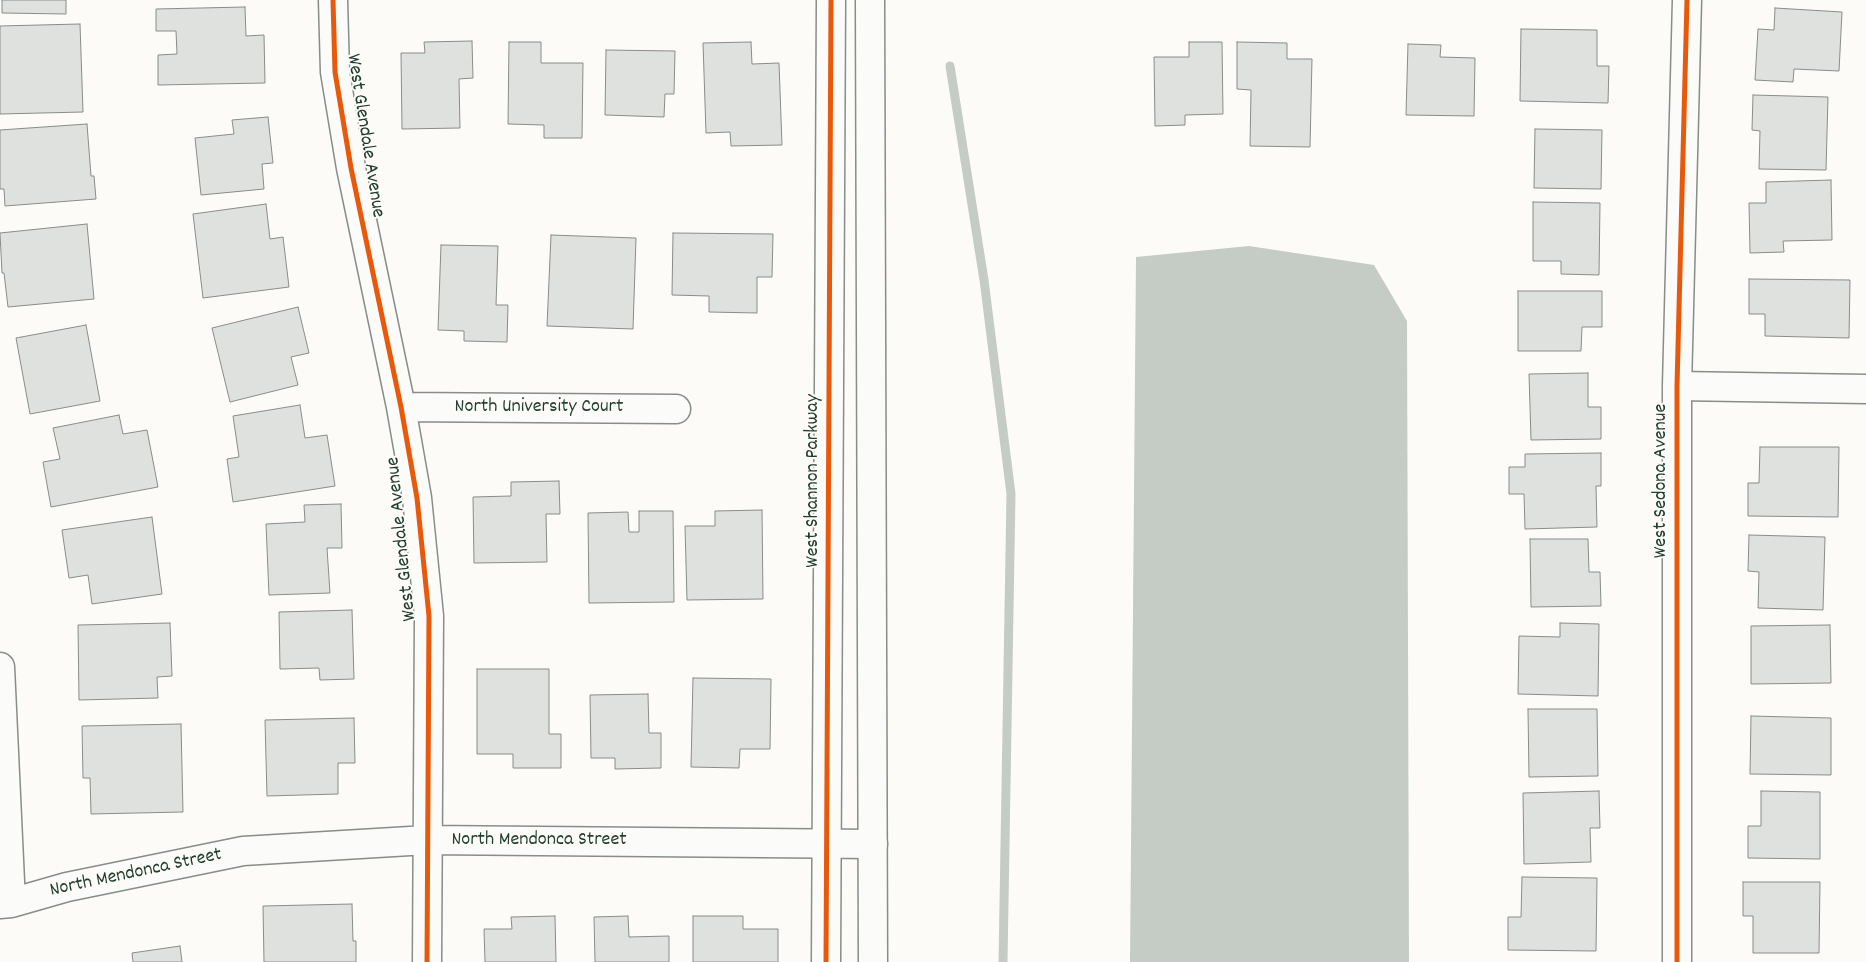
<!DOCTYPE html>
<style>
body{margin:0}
canvas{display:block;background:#fcfbf8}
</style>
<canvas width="1866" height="962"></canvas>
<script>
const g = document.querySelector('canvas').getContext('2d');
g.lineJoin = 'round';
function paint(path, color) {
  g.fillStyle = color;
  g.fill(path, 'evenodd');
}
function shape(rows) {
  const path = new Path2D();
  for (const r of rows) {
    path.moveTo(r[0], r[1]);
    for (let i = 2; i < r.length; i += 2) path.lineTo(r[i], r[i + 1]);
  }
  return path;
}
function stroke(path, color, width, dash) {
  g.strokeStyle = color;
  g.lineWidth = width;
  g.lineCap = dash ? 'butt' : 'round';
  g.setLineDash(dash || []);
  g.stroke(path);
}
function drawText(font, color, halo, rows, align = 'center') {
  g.font = font + ' Dekko,sans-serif';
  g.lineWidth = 4;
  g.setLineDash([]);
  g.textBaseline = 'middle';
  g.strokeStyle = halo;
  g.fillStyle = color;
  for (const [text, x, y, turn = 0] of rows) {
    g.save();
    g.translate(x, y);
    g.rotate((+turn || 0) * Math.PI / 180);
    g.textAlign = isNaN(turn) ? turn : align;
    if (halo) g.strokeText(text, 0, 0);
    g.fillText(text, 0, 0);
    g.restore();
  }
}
paint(shape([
 [1249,246,1374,265,1407,321,1409,962,1130,962,1136,257]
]), '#c5ccc6');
stroke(shape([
 [950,66,984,280,1011,494,1003,962]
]), '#c5ccc6', 9);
const building = shape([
 [2,0,66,0,66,14,2,13,2,0],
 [245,7,246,36,264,35,265,83,158,85,158,55,177,54,176,31,156,31,156,9,245,7],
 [1775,8,1842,12,1839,71,1794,69,1793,82,1755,80,1758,29,1774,30,1775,8],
 [80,24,83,112,0,114,0,26,80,24],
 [1521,29,1597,30,1597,66,1609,66,1608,103,1520,101,1521,29],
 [472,41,473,78,459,79,460,128,402,129,401,53,425,53,424,42,472,41],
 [509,42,541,42,541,63,583,63,582,138,544,138,544,125,508,124,509,42],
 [751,42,752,64,779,63,782,145,731,146,730,132,706,133,703,43,751,42],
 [1189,42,1222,42,1223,114,1185,115,1185,125,1155,126,1154,57,1189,57,1189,42],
 [1237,42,1287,43,1287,59,1312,59,1310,147,1250,146,1251,90,1237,89,1237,42],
 [1408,44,1441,45,1440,57,1475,58,1474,116,1406,115,1408,44],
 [606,50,675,51,674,94,665,94,664,117,605,115,606,50],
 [1753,95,1828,97,1826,170,1759,169,1760,131,1752,130,1753,95],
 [268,117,273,163,262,164,264,189,201,195,195,138,234,134,232,120,268,117],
 [87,124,91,176,94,176,96,199,5,206,4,189,0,189,0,130,87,124],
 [1535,129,1602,130,1601,189,1534,188,1535,129],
 [1831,180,1832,240,1783,241,1784,252,1750,253,1749,203,1766,203,1766,182,1831,180],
 [1533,202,1600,203,1599,275,1561,274,1561,261,1533,261,1533,202],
 [266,204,270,239,283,237,289,287,203,298,193,214,266,204],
 [87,224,94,299,8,307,4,273,2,273,0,233,87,224],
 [673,233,773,234,772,277,757,277,757,313,709,312,709,296,672,295,673,233],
 [551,235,636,238,633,329,547,326,551,235],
 [441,245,498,246,496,305,508,305,507,342,464,341,464,331,438,330,441,245],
 [1749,279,1850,280,1849,338,1765,336,1765,314,1749,314,1749,279],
 [1518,291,1602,291,1602,327,1582,327,1581,351,1518,351,1518,291],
 [298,307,309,353,291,357,298,385,230,402,212,328,298,307],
 [86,325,100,401,30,414,16,338,86,325],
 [1588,373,1588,407,1601,407,1601,439,1531,440,1529,374,1588,373],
 [300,405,305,438,327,435,335,486,233,502,227,459,239,457,233,416,300,405],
 [119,415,123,434,147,430,158,487,51,507,43,462,60,459,53,428,119,415],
 [1760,447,1839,447,1838,517,1748,516,1748,483,1759,483,1760,447],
 [1601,453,1601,486,1596,486,1597,527,1525,529,1524,494,1509,494,1509,467,1525,467,1525,454,1601,453],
 [559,481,560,514,546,514,547,562,474,563,473,497,511,496,511,482,559,481],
 [341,504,342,548,327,548,330,593,269,595,266,524,305,522,304,505,341,504],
 [762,510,763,599,687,600,685,526,715,526,715,511,762,510],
 [639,511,673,511,674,602,589,603,588,513,628,512,629,532,639,532,639,511],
 [152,517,162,594,92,604,88,575,69,578,62,530,152,517],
 [1749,535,1825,537,1823,610,1758,608,1759,572,1748,571,1749,535],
 [1530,539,1588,539,1589,572,1600,572,1601,606,1531,607,1530,539],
 [352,610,354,679,320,680,319,668,280,669,279,612,352,610],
 [170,623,172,676,157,677,158,698,79,700,78,625,170,623],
 [1560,623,1599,624,1598,696,1518,694,1519,636,1560,637,1560,623],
 [1830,625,1831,683,1751,684,1751,626,1830,625],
 [477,669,549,669,549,734,561,734,561,768,513,768,513,754,477,754,477,669],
 [693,678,771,679,770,749,740,749,739,768,691,767,693,678],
 [648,694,649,733,661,733,661,768,615,769,615,758,591,758,590,695,648,694],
 [1528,709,1597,709,1598,776,1529,777,1528,709],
 [1751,716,1831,718,1831,775,1750,774,1751,716],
 [354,718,355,763,338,763,338,794,267,796,265,720,354,718],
 [181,724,183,812,91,814,90,778,83,778,82,726,181,724],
 [1599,791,1600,828,1590,828,1591,862,1524,864,1523,793,1599,791],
 [1761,791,1820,792,1820,859,1748,858,1748,826,1761,826,1761,791],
 [1522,877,1597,878,1596,951,1508,950,1508,917,1521,917,1522,877],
 [1743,882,1820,882,1819,953,1753,953,1753,916,1743,916,1743,882],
 [352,904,353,941,356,941,356,962,264,962,263,906,352,904],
 [555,916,556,962,485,962,484,929,512,929,511,917,555,916],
 [628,916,629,937,669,936,669,962,595,962,594,917,628,916],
 [693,916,743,916,743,929,778,929,778,962,693,962,693,916],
 [180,946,182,962,133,962,132,953,180,946]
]);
paint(building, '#dfe1de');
stroke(building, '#888d8a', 1);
const minor = shape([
 [333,0,335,72,351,168,401,407,417,498,429,616,427,962],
 [1677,386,1866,389],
 [401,407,676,409],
 [0,667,11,903],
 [0,904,11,903,67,887,243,851,427,840,873,844],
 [1677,962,1677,386,1687,0]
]);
const tertiary = shape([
 [870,0,873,962],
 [826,962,831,0]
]);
stroke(minor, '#888d8a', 31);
stroke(tertiary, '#888d8a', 31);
stroke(minor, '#fbfbf9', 28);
stroke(tertiary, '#fbfbf9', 28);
stroke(shape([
 [333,0,335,72,351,168,401,407,417,498,429,616,427,962],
 [826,962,831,0],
 [1677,962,1677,386,1687,0]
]), '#e8590c', 5);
drawText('20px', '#1f3d34', '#fdfcf7', [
 ["West Glendale Avenue",364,136,81],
 ["North University Court",539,408],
 ["West Shannon Parkway",814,481,-90],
 ["West Sedona Avenue",1662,481,-90],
 ["West Glendale Avenue",403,539,-96],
 ["North Mendonca Street",539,841],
 ["North Mendonca Street",136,874,-12]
]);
</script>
